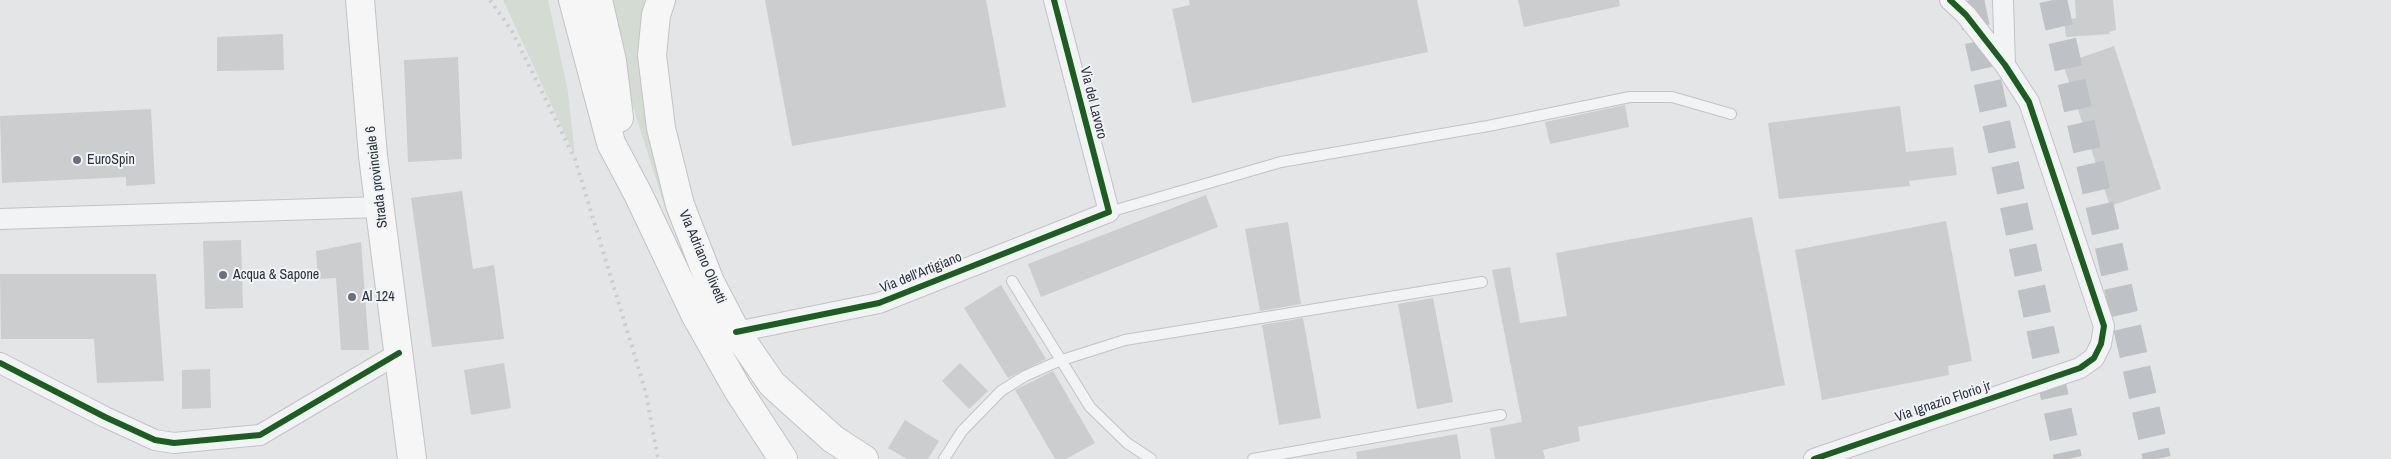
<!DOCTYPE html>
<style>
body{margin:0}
canvas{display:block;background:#e3e5e7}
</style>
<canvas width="2391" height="459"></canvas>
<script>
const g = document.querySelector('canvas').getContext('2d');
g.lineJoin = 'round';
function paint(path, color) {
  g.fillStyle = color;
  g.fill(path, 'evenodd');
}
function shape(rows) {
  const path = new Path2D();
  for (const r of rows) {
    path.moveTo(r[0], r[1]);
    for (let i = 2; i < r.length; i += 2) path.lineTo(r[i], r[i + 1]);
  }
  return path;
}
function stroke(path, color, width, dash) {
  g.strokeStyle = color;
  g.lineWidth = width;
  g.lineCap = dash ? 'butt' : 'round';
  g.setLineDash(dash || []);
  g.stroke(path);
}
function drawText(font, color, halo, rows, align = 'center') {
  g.font = font + ' "Archivo Narrow",sans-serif';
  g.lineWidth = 4;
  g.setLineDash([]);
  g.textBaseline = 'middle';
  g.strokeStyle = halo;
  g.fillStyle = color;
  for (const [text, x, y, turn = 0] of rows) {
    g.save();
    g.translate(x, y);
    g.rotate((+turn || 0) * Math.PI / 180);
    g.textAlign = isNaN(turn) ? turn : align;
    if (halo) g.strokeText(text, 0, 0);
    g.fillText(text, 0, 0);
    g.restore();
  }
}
paint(shape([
 [503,0,548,0,568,92,575,156],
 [603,0,644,0,640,56,650,130,681,247,666,211,614,46]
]), '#d4dbd3');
paint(shape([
 [765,0,986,0,1006,107,792,146],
 [1189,0,1417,0,1428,52,1192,103,1172,9,1190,5],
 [1518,0,1619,0,1620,6,1524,27],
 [2075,0,2113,0,2116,30,2109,32,2110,34,2066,37,2064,20,2076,18],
 [283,34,284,70,217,71,217,37],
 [2114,46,2161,189,2110,206,2063,64],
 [458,57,462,159,408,162,404,60],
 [1625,105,1629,127,1550,144,1545,122],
 [1900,106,1906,152,1953,147,1957,175,1909,181,1910,186,1779,199,1768,123],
 [151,109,155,184,126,186,126,177,2,183,0,116],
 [462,191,473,269,494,265,504,339,432,347,411,198],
 [1206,195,1218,227,1041,297,1028,264],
 [1752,217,1785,385,1578,427,1580,441,1543,450,1545,459,1495,459,1490,428,1522,422,1492,270,1510,267,1520,323,1567,316,1556,253],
 [1946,221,1972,361,1948,366,1949,375,1822,400,1795,250],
 [1288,222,1301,304,1260,311,1245,229],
 [241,240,243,308,205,309,203,241],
 [361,242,369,350,341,350,336,278,318,279,316,251],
 [0,274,156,274,164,381,97,383,94,339,1,339],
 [1001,285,1046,359,1008,378,964,308],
 [1433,298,1453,402,1417,409,1398,304],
 [1303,318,1321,418,1279,425,1262,325],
 [504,363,511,408,471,415,464,370],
 [960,363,988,391,969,409,942,381],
 [210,369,211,408,182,409,182,370],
 [1053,371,1095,443,1066,459,1055,459,1015,390],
 [905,420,939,441,928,459,907,459,888,448],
 [1457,434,1461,459,1357,459,1356,452]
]), '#cbcdcf');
stroke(shape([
 [1970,0,2068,459],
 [2053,0,2157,459]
]), '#bec1c5', 28, [28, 14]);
const service = shape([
 [1109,212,1281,162,1488,126,1630,97,1672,97,1731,114],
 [1012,281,1090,407,1127,443,1151,459],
 [944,459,962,431,1001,391,1025,376,1059,361,1125,340,1482,282],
 [1253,459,1501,415]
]);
const minor = shape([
 [2003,0,2005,65],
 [0,219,380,207],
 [736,332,879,303,1109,212,1054,0],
 [0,363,105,417,155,440,174,443,260,435,399,353],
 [1814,459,2080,368,2094,358,2101,344,2104,326,2029,102,2005,65,1966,15,1950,0]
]);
const secondary = shape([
 [360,0,373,156,412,459],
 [573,0,611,143,638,194,695,314,738,390,783,459],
 [598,0,612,61,619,118],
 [661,0,656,15,652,55,661,128,680,205,710,282,736,332,772,384,833,439,864,459]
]);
stroke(service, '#c1c3c5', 12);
stroke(minor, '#c1c3c5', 22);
stroke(secondary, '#c1c3c5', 30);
stroke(service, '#f2f3f4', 10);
stroke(minor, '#f2f3f4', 20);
stroke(secondary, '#f6f6f6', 28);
stroke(shape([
 [490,0,512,31,575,159,646,393,658,459]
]), '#cbcdcf', 4, [2.5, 5]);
stroke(shape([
 [736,332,879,303,1109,212,1054,0],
 [0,363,105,417,155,440,174,443,260,435,399,353],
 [1814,459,2080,368,2094,358,2101,344,2104,326,2029,102,2005,65,1966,15,1950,0]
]), '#1b5e20', 6);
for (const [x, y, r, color] of [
 [77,160,5,"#6b717a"],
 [223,275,5,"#6b717a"],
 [352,297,5,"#6b717a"]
]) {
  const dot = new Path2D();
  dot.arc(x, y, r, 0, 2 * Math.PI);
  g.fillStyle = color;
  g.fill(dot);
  stroke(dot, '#f1f3f6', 2);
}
drawText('14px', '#2b323f', '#f1f3f6', [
 ["Via del Lavoro",1093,103,76],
 ["Strada provinciale 6",377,177,-97],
 ["Via Adriano Olivetti",702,257,67],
 ["Via dell'Artigiano",921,273,-22],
 ["Via Ignazio Florio jr",1943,402,-19]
]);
drawText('14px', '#2b323f', '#f1f3f6', [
 ["EuroSpin",87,160],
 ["Acqua & Sapone",233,275],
 ["Al 124",362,297]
], 'left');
</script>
